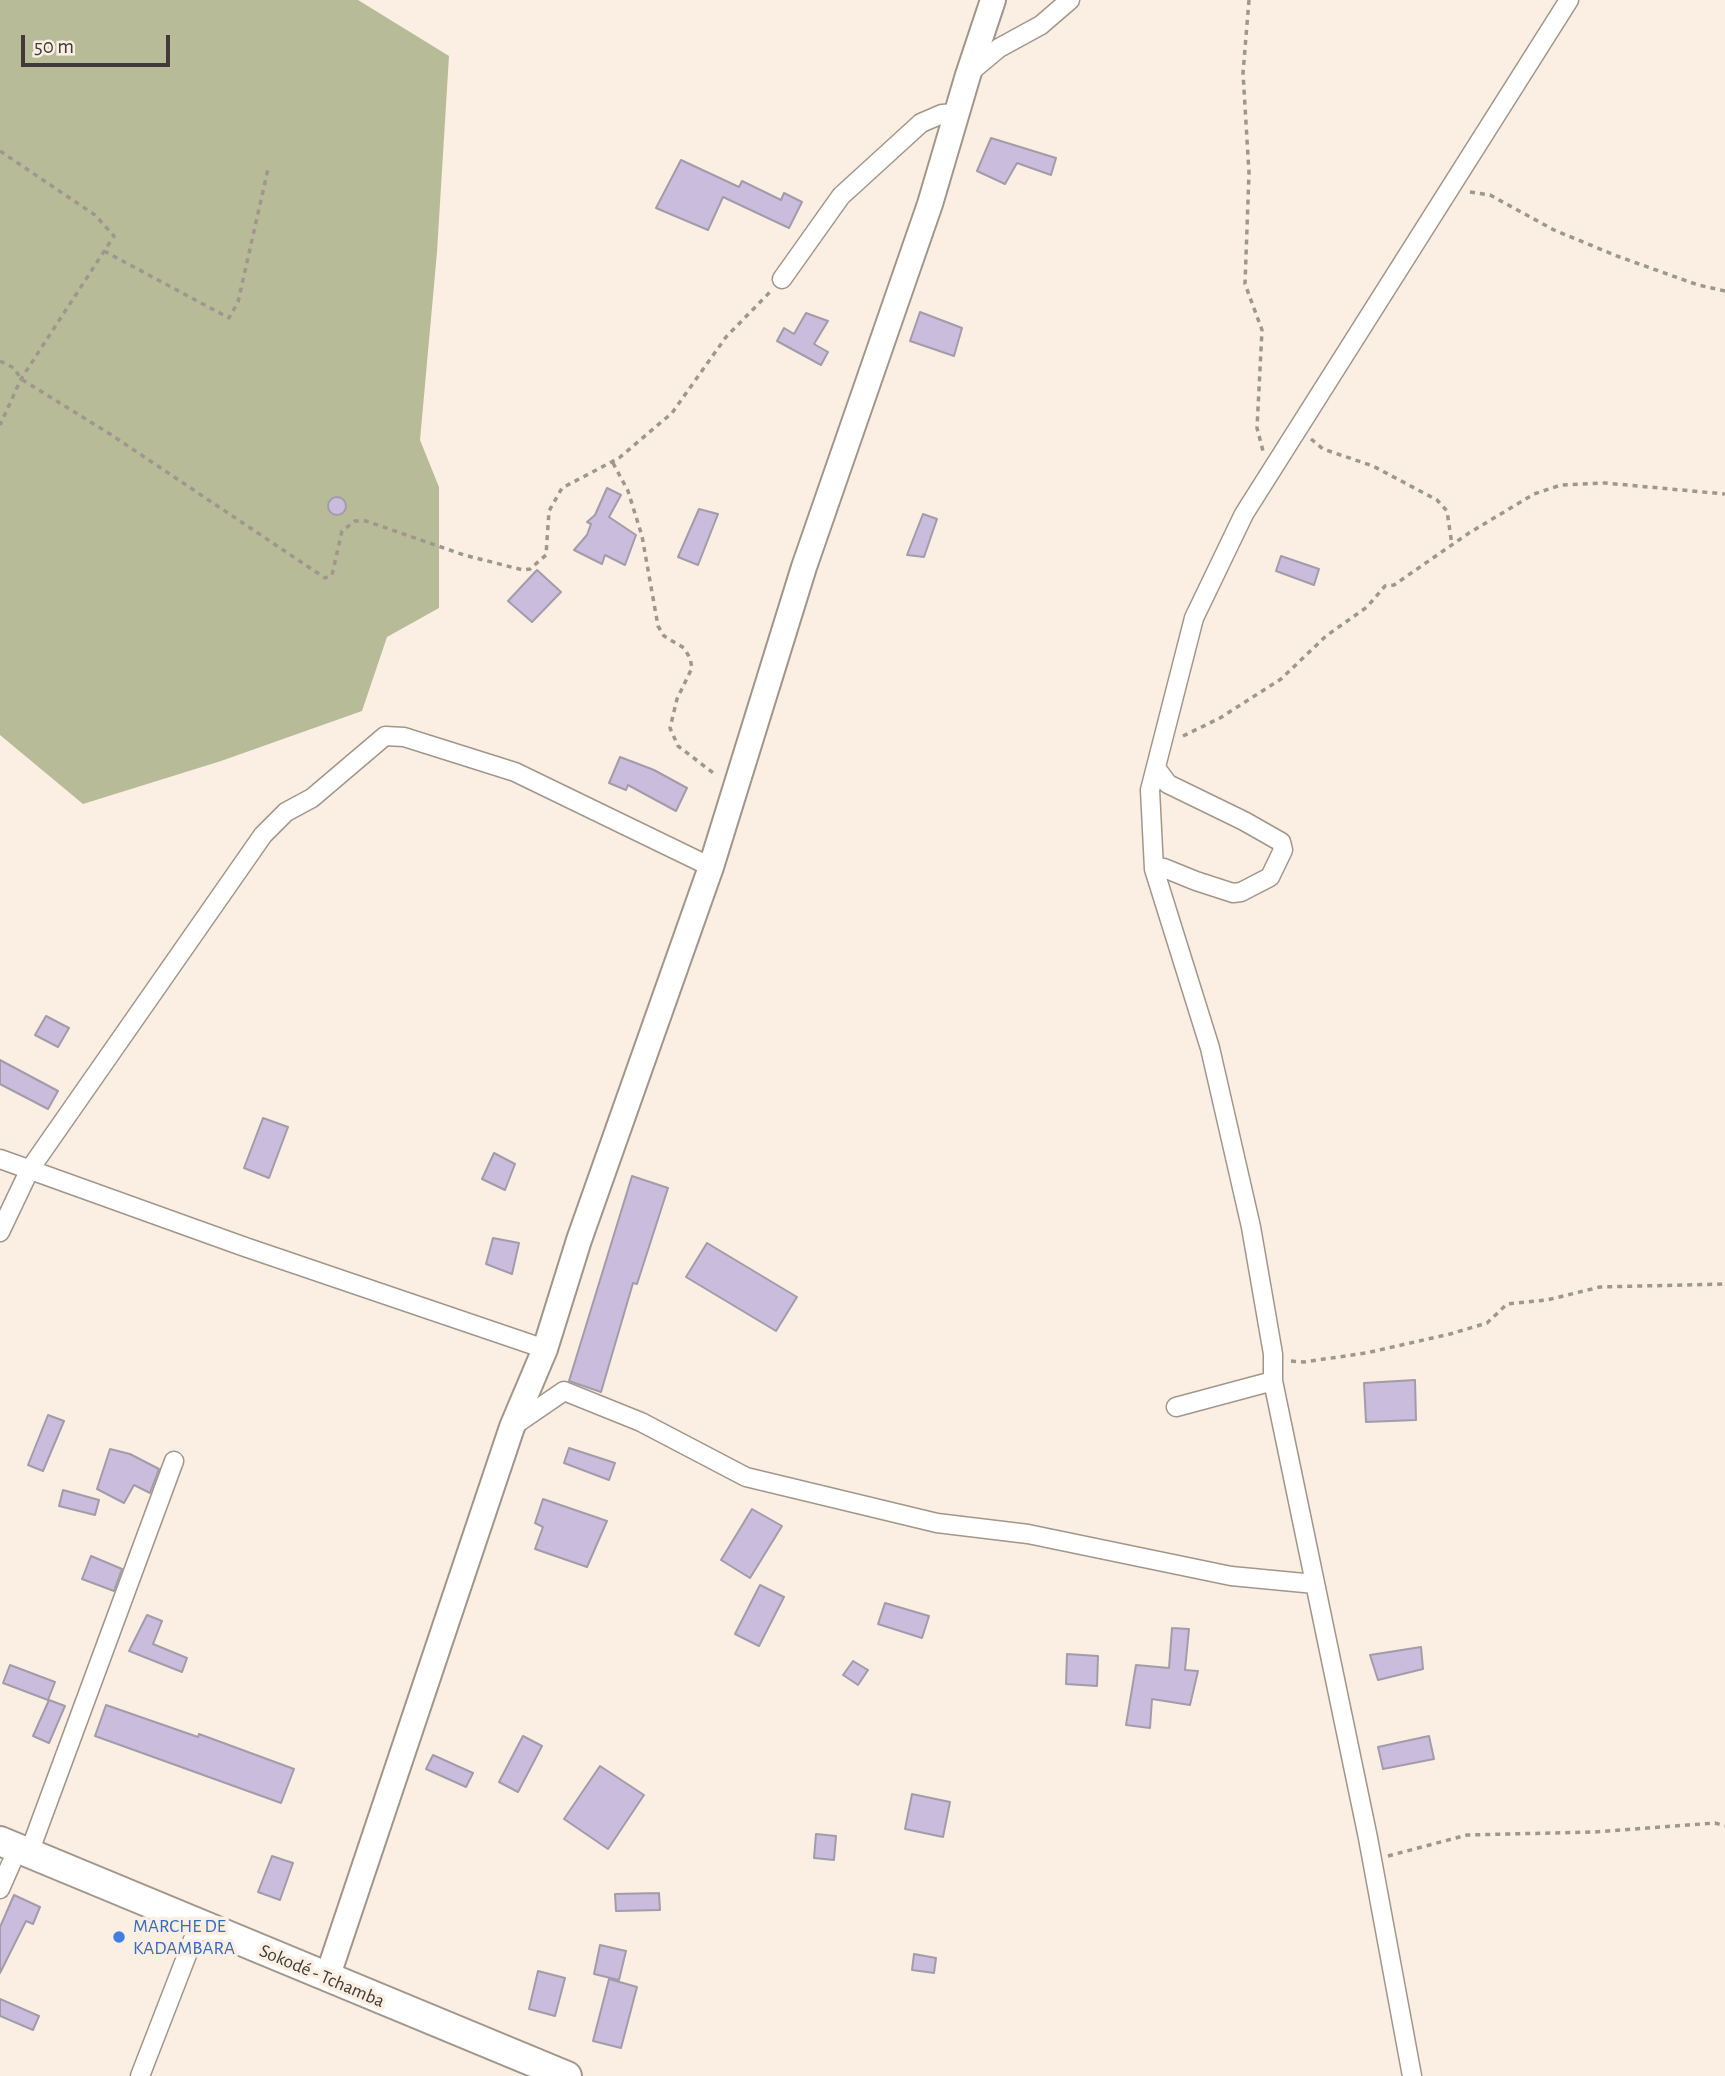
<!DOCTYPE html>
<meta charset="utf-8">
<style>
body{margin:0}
#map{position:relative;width:1725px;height:2076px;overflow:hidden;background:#faefe2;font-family:"Alegreya Sans",sans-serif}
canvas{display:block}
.scale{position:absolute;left:21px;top:35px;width:149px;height:32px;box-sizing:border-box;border:4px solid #403b36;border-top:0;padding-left:9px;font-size:21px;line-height:24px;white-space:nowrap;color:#403b36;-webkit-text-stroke:5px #faefe2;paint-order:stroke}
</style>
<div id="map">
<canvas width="1725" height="2076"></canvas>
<div class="scale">50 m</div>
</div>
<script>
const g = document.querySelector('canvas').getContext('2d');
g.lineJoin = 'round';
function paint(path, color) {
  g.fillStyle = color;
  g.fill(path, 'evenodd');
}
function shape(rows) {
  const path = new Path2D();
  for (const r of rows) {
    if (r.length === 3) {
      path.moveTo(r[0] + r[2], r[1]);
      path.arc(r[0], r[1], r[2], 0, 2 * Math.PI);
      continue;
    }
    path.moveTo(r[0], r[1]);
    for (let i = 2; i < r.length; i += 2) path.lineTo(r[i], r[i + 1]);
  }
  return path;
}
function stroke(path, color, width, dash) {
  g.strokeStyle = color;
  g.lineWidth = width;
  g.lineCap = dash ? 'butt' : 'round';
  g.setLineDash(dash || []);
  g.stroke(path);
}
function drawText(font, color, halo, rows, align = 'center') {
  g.font = font + ' "Alegreya Sans",sans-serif';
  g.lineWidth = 7;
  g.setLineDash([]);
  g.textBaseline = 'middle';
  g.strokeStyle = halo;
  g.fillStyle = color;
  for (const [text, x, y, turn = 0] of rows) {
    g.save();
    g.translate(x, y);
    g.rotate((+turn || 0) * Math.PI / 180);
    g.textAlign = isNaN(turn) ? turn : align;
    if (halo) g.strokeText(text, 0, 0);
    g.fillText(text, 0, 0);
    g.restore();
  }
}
paint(shape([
 [0,0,358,0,449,56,437,252,420,440,439,487,439,608,387,637,362,711,221,761,83,804,0,735]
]), '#b8bb98');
const building = shape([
 [991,138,1056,158,1051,175,1017,163,1005,184,977,171,991,138],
 [681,160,739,187,742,181,781,200,784,193,802,202,789,228,723,197,708,230,656,208,681,160],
 [920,312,962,328,954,356,910,341,920,312],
 [806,313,828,321,814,344,828,352,821,365,777,341,784,328,794,334,806,313],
 [607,488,621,495,609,517,636,535,625,565,605,555,602,564,574,550,587,535,591,524,587,522,595,515,607,488],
 [337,506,9],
 [699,509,718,514,698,565,678,557,699,509],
 [923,514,937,519,924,557,907,555,923,514],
 [1281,556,1319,569,1314,585,1276,571,1281,556],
 [537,570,561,592,532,622,508,601,537,570],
 [620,757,654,770,687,788,676,811,628,785,626,790,609,783,620,757],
 [46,1016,69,1028,58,1047,35,1035,46,1016],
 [0,1060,58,1091,48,1109,0,1084,0,1060],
 [263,1118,288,1127,269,1178,244,1168,263,1118],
 [494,1153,515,1164,505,1190,482,1179,494,1153],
 [632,1176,668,1188,637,1284,633,1283,601,1392,569,1381,632,1176],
 [493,1238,519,1243,512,1274,486,1264,493,1238],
 [707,1243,797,1297,776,1331,686,1277,707,1243],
 [1415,1380,1416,1420,1366,1422,1364,1383,1415,1380],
 [48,1415,64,1421,43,1471,28,1465,48,1415],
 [569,1448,615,1463,609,1480,564,1463,569,1448],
 [110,1449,130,1454,159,1469,150,1493,134,1485,124,1503,97,1489,110,1449],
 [63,1490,99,1500,95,1515,59,1506,63,1490],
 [543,1499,607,1521,587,1567,535,1549,543,1527,535,1523,543,1499],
 [752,1509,782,1526,750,1578,721,1560,752,1509],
 [91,1556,122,1569,114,1591,82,1579,91,1556],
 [760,1585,784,1597,759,1646,735,1634,760,1585],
 [885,1603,929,1616,922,1638,878,1624,885,1603],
 [147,1615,162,1621,153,1644,187,1658,182,1672,129,1651,147,1615],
 [1172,1628,1189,1629,1185,1670,1198,1671,1190,1705,1152,1699,1150,1728,1126,1725,1136,1665,1169,1668,1172,1628],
 [1421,1647,1423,1669,1378,1680,1370,1655,1421,1647],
 [1067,1654,1098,1656,1097,1686,1066,1684,1067,1654],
 [853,1661,868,1670,858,1685,843,1675,853,1661],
 [10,1665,55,1682,48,1700,3,1683,10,1665],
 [49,1700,65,1706,49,1743,33,1736,49,1700],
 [106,1705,198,1737,199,1734,294,1769,281,1803,95,1736,106,1705],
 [523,1736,542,1746,518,1792,499,1782,523,1736],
 [1429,1736,1434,1759,1383,1769,1378,1747,1429,1736],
 [433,1755,473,1773,466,1787,426,1769,433,1755],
 [600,1766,644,1795,608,1849,564,1819,600,1766],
 [912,1794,950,1802,943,1837,905,1829,912,1794],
 [816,1834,836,1836,834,1860,814,1858,816,1834],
 [272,1856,293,1863,280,1900,258,1892,272,1856],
 [659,1893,660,1910,616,1911,615,1894,659,1893],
 [14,1895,40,1907,33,1924,26,1921,0,1973,0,1927,14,1895],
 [600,1945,626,1951,619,1980,594,1974,600,1945],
 [914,1954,936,1958,934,1973,912,1970,914,1954],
 [538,1971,565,1978,555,2016,529,2009,538,1971],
 [609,1979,637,1987,621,2048,593,2041,609,1979],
 [0,1999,39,2016,33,2030,0,2016,0,1999]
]);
paint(building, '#cabcdc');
stroke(building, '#a29caa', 2);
const minor = shape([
 [969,73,999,48,1041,25,1070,0],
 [782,279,841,196,921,123,942,114,957,113],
 [1154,869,1164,868,1196,881,1233,893,1241,892,1270,877,1283,850,1281,842,1244,821,1168,784,1156,768],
 [0,1159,245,1247,545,1349],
 [0,1232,30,1169,263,835,286,812,312,798,385,736,404,737,515,772,711,867],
 [1176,1407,1273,1381],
 [513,1426,564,1391,641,1422,746,1477,937,1523,1028,1534,1231,1576,1315,1584],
 [29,1853,174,1461],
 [0,1889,18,1848],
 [140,2076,199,1924],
 [1412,2076,1368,1838,1273,1381,1273,1354,1251,1227,1210,1048,1154,869,1150,790,1194,618,1244,514,1569,0]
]);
const secondary = shape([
 [327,1978,512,1427,545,1349,579,1240,711,867,804,567,930,204,968,75,993,0]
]);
const primary = shape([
 [0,1841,567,2076]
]);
stroke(minor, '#a1968a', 21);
stroke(secondary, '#a1968a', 28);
stroke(primary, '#a1968a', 32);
stroke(shape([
 [1249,0,1243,73,1249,173,1245,284,1262,330,1257,428,1263,451],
 [0,151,95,215,114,236,21,379,0,425],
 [1470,192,1490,195,1554,230,1617,256,1698,285,1725,291],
 [104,251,229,318,238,302,268,169],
 [0,361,14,368,21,379,110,434,325,578,332,575,342,531,355,521,366,521,464,555,523,570,530,569,546,555,549,511,562,488,619,458,672,413,726,337,771,291],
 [1311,439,1323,449,1373,466,1437,500,1447,511,1452,545],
 [613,463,628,491,642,536,658,626,664,636,684,648,690,658,692,668,677,699,670,728,678,746,716,775],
 [1183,736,1220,718,1281,679,1326,636,1367,607,1385,586,1394,585,1469,533,1534,494,1561,485,1605,483,1725,494],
 [1291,1361,1304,1362,1366,1353,1450,1334,1487,1323,1507,1304,1547,1300,1600,1287,1725,1284],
 [1388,1856,1467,1835,1594,1832,1715,1823,1725,1826]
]), '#9f978e', 3.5, [5, 5]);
stroke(minor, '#fff', 18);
stroke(secondary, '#fff', 24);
stroke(primary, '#fff', 28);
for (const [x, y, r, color] of [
 [119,1937,7,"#3f7fe0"]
]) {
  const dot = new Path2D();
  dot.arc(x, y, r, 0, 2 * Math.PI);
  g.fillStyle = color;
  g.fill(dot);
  stroke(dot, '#faefe2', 2.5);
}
drawText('19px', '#366cbe', '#faefe2', [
 ["MARCHE DE",133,1926],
 ["KADAMBARA",133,1948]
], 'left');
drawText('19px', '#403b36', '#faefe2', [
 ["Sokodé - Tchamba",322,1976,23]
]);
</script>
